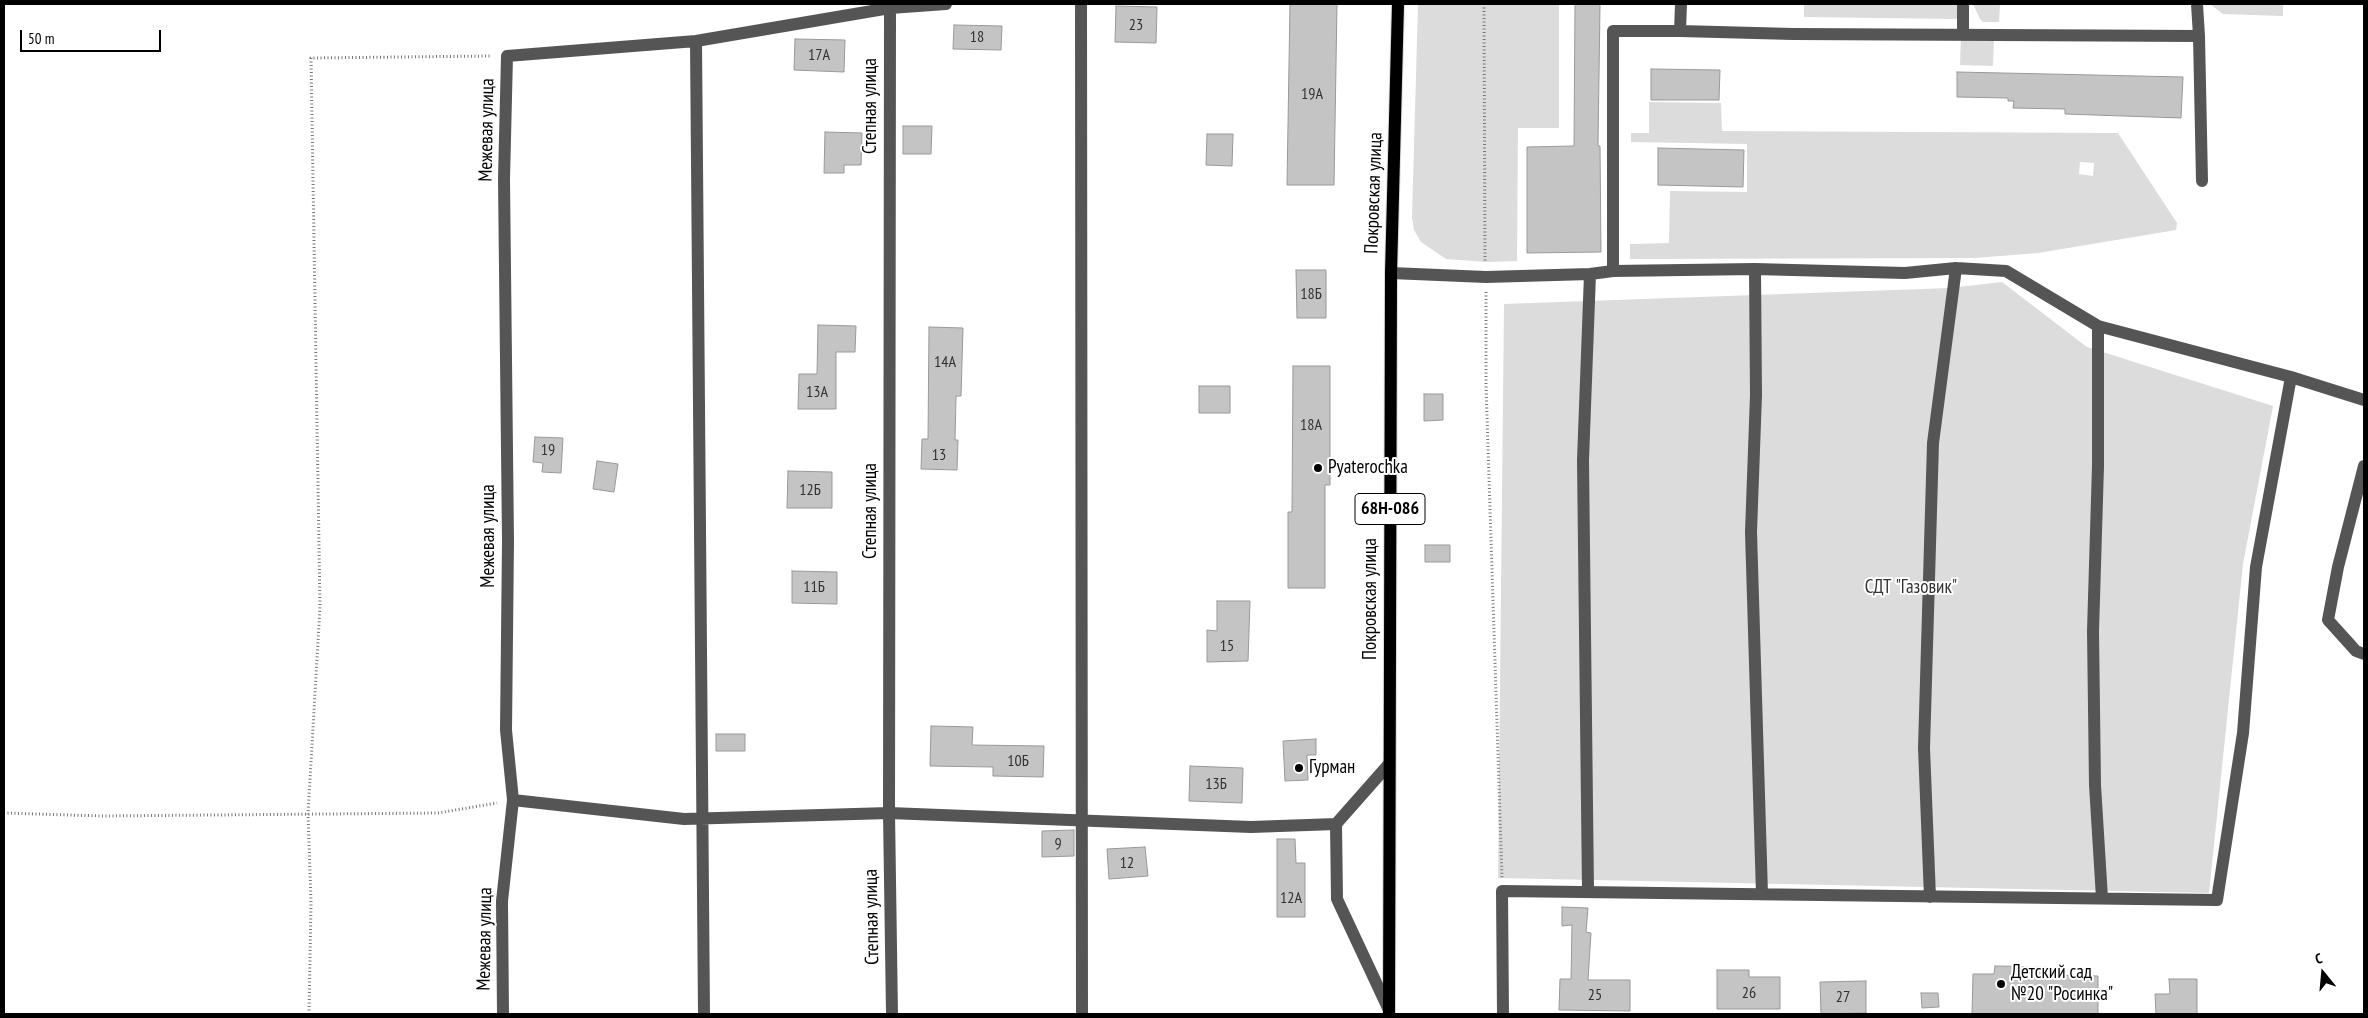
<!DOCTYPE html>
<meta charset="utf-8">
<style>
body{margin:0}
#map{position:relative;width:2368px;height:1018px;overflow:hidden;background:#fff;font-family:"PT Sans Narrow",sans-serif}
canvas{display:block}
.frame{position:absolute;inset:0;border:5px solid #000;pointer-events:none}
.north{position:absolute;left:2298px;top:948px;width:50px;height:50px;-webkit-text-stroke:4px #fff;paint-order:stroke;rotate:343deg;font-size:14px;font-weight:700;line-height:20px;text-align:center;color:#000}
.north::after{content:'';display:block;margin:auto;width:18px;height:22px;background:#000;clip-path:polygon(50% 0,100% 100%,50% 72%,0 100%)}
.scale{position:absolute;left:20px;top:30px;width:141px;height:22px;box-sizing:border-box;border:2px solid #000;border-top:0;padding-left:6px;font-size:15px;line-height:18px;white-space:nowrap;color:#000;-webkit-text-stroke:4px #fff;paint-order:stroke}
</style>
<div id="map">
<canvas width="2368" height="1018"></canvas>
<div class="frame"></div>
<div class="north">С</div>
<div class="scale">50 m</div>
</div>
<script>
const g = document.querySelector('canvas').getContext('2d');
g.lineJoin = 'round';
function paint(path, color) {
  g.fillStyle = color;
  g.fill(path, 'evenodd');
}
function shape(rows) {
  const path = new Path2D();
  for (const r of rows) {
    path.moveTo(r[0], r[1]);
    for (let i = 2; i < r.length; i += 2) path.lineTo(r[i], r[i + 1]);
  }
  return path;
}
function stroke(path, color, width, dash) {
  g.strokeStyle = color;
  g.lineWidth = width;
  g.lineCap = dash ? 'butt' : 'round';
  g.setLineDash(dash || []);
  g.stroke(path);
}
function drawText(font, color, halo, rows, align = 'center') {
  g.font = font + ' "PT Sans Narrow",sans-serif';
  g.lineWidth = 4;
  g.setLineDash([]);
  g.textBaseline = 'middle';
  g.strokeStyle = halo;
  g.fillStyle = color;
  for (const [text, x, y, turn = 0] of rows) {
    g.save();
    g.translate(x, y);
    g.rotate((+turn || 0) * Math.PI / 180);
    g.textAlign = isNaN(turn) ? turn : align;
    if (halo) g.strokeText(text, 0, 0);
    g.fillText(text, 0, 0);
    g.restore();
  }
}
paint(shape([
 [1418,4,1559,4,1559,128,1518,128,1517,261,1487,262,1446,259,1421,242,1414,230,1412,217],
 [1804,4,1957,4,1957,19,1804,17],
 [1973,4,2000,4,1999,22,1983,22,1980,19],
 [2210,4,2283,4,2283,16,2223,14],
 [1961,36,1994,38,1993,66,1960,65],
 [1649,102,1721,103,1722,131,2118,133,2177,223,2176,230,2038,253,1975,258,1630,259,1630,244,1669,243,1670,191,1747,192,1747,144,1631,142,1631,133,1649,133],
 [2080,162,2094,163,2093,176,2079,174],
 [2002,282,2087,347,2273,406,2243,564,2209,893,1498,878,1504,304,1950,288]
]), '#dcdcdc');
const building = shape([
 [1290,4,1337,4,1334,185,1287,185,1290,4],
 [1575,4,1600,4,1598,146,1600,146,1601,252,1527,253,1527,147,1574,146,1575,4],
 [1116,6,1157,7,1156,43,1115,42,1116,6],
 [954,25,1002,26,1001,50,953,49,954,25],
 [795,39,845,40,844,72,794,70,795,39],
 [1651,69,1720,70,1719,100,1651,100,1651,69],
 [1957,72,2183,77,2181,118,2065,114,2065,109,2013,108,2014,101,2008,101,2008,98,1957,97,1957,72],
 [903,126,932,126,931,154,903,154,903,126],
 [825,132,862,133,861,165,844,165,844,173,824,173,825,132],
 [1207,134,1233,134,1232,166,1206,165,1207,134],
 [1658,148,1744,150,1743,187,1658,185,1658,148],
 [1296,270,1326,270,1326,318,1297,318,1296,270],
 [818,325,856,326,855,352,836,352,836,409,798,409,799,374,817,374,818,325],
 [929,327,963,328,961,396,956,396,955,440,958,440,957,470,921,469,922,439,928,439,929,327],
 [1293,366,1330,366,1330,485,1325,485,1325,588,1288,588,1288,512,1292,512,1293,366],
 [1199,386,1230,386,1230,413,1199,413,1199,386],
 [1424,394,1443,394,1443,420,1424,421,1424,394],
 [535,437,563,438,561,473,542,472,543,463,533,462,535,437],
 [597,461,618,464,614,492,593,489,597,461],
 [788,471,832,472,832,508,787,508,788,471],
 [1425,545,1450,545,1450,562,1425,562,1425,545],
 [792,571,837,572,837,604,792,603,792,571],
 [1217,601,1250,601,1248,661,1207,662,1207,630,1217,631,1217,601],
 [931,726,973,727,972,745,1044,746,1043,777,993,776,993,767,930,766,931,726],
 [716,734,745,734,745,751,716,751,716,734],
 [1316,739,1316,755,1307,755,1308,780,1285,781,1283,741,1316,739],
 [1190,766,1243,768,1242,803,1189,801,1190,766],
 [1074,830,1074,856,1042,857,1042,831,1074,830],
 [1277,839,1295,839,1296,863,1305,863,1305,917,1277,917,1277,839],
 [1145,847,1148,876,1109,879,1107,849,1145,847],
 [1562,907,1588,908,1586,932,1591,933,1588,980,1630,980,1630,1011,1559,1010,1560,979,1571,979,1572,925,1562,926,1562,907],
 [1995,966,2047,967,2047,975,2098,976,2098,1014,1972,1014,1973,974,1994,974,1995,966],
 [1717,970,1749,970,1749,977,1780,977,1780,1009,1717,1009,1717,970],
 [2169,979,2197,979,2197,1014,2156,1014,2155,994,2170,994,2169,979],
 [1866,981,1866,1013,1821,1014,1820,982,1866,981],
 [1921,993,1938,993,1939,1007,1922,1008,1921,993]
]);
paint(building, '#c4c4c4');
stroke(building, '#999', 1);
const major = shape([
 [1389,1014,1391,273,1398,4]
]);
stroke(major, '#dbdbdb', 14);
stroke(shape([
 [1484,4,1485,263],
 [1486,292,1486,385,1502,878],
 [4,813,102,816,438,813,497,803],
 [309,1014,311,903,308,814,320,607,311,58,491,56]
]), '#777', 3, [1, 2.5]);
stroke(shape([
 [1081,4,1082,1014],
 [1681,4,1680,31,1793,34,2199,36,2202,181],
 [2197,4,2199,36],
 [890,8,889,813,892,1014],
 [1963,34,1963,4],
 [696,41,704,1014],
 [1755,269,1756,395,1751,532,1762,894],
 [1613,271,1613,31,1680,31],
 [1391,273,1486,277,1590,274,1613,271,1755,269,1905,273,1956,268,2006,271,2098,326,2291,377,2364,400],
 [2098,326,2098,466,2093,631,2095,785,2102,898],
 [2364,466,2338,567,2328,620,2356,651,2364,654],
 [513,800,684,819,889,813,1251,827,1336,824],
 [1588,891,1583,460,1590,274],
 [1930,897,1924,748,1933,443,1956,268],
 [1388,1008,1337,899,1336,824,1389,764],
 [503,1014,502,901,513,800,506,730,508,541,504,179,507,56,696,41,890,8,946,4],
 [1503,1014,1502,891,2217,900,2243,733,2256,567,2291,377]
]), '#555', 12);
stroke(major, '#000', 12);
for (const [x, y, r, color] of [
 [1318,468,5,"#000"],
 [1299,768,5,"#000"],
 [2001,984,5,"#000"]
]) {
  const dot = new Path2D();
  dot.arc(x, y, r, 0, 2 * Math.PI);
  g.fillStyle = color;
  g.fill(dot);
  stroke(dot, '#fff', 2);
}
drawText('16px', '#313131', null, [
 ["23",1136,25],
 ["18",977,37],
 ["17А",819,55],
 ["19А",1312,94],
 ["18Б",1311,294],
 ["14А",945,362],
 ["13А",817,392],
 ["18А",1311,425],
 ["19",548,450],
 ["13",939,455],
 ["12Б",810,490],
 ["11Б",814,587],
 ["15",1227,646],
 ["10Б",1018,761],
 ["13Б",1216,784],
 ["9",1058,844],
 ["12",1127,863],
 ["12А",1291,898],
 ["26",1749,993],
 ["25",1595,995],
 ["27",1843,997]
]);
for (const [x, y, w] of [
 [1390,509,70]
]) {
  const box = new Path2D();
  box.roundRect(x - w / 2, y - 15.5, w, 31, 4);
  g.fillStyle = '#fff';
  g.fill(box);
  stroke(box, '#000', 1);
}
drawText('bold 18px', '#000', null, [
 ["68Н-086",1390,509]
]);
drawText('19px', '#000', '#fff', [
 ["Степная улица",871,106,-90],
 ["Межевая улица",487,130,-89],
 ["Покровская улица",1374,193,-88],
 ["Степная улица",871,511,-90],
 ["Межевая улица",489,536,-90],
 ["Покровская улица",1371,599,-90],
 ["Степная улица",872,917,-91],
 ["Межевая улица",485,939,-89]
]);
drawText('19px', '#000', '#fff', [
 ["Pyaterochka",1328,468],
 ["Гурман",1309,768],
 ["Детский сад",2011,973],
 ["№20 \"Росинка\"",2011,995]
], 'left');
drawText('19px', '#333', '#fff', [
 ["СДТ \"Газовик\"",1911,588]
]);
</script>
